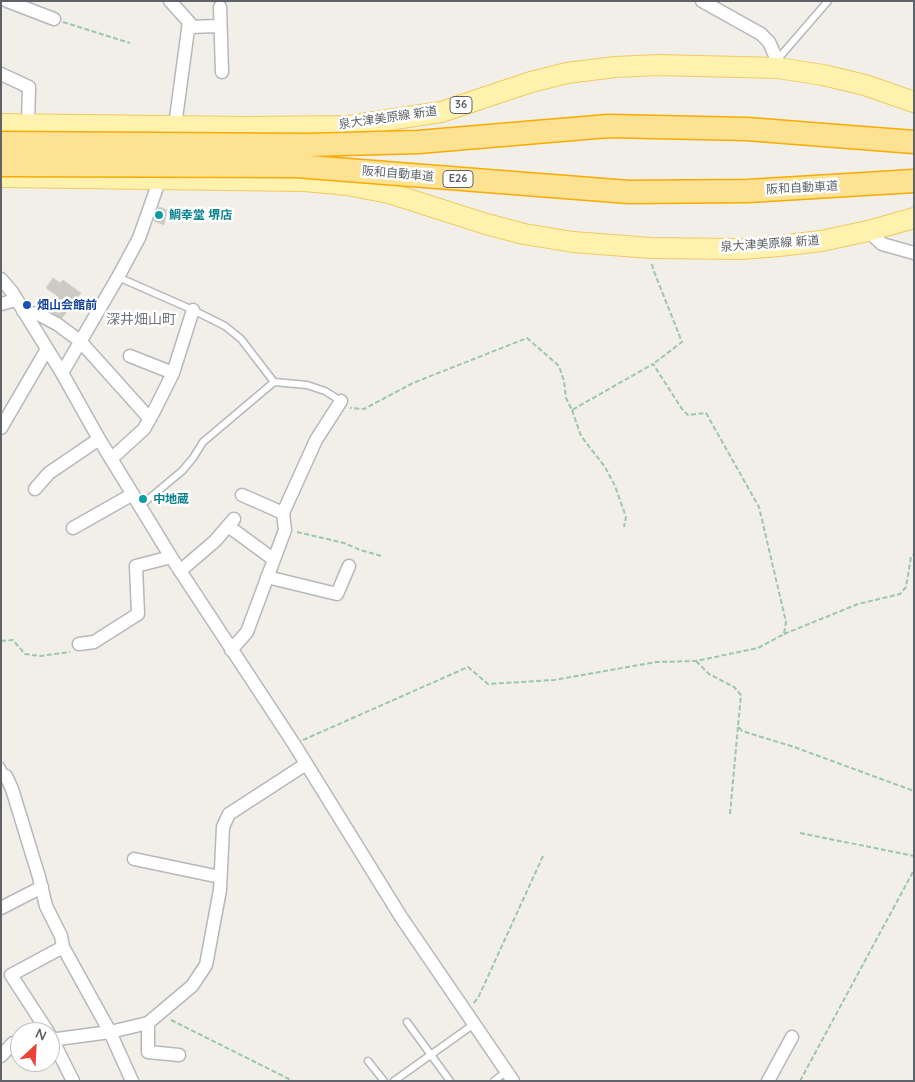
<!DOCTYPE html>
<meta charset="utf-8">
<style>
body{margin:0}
#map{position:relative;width:915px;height:1082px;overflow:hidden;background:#f1efe8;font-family:Quicksand,sans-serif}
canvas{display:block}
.frame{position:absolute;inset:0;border:2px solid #5f6368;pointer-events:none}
.north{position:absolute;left:10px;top:1022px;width:50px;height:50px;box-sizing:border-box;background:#fff;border:1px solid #bfc1c3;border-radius:50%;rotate:25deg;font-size:14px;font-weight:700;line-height:20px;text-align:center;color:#5f6368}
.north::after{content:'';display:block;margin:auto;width:18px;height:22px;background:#ea4335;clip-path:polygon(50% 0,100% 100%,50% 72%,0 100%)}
</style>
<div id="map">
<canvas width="915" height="1082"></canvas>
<div class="frame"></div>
<div class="north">N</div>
</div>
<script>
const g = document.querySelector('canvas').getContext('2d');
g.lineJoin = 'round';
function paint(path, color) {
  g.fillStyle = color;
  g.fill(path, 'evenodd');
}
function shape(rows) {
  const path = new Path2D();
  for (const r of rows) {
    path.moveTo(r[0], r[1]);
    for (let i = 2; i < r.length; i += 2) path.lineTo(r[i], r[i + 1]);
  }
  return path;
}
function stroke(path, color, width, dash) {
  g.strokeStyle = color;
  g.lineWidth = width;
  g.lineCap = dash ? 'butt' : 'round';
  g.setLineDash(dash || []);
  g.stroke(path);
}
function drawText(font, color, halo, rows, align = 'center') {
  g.font = font + ' Quicksand,"Noto Sans JP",sans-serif';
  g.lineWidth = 5;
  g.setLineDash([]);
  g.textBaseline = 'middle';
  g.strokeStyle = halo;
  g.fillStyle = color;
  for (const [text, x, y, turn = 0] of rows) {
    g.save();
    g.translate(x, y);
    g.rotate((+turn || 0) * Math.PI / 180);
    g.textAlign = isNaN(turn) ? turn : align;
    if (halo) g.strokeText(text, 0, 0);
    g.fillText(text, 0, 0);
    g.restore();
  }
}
const building = shape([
 [159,207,167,210,164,225,154,221,159,207],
 [53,278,60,283,63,280,81,293,62,318,48,310,59,297,46,288,53,278]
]);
paint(building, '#cccac5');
stroke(building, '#d6d1c6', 1);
const lane = shape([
 [777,60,828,1],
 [118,277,193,310,225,326,241,339,274,382,307,385,325,391,341,401],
 [140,506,182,471,193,458,203,442,274,382],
 [1,766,6,776],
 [407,1022,450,1081],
 [368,1061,384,1081],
 [394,1081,474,1024],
 [494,1081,507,1071]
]);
const street = shape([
 [7,1,54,19],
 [170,1,189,22,174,133],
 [702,1,761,34,769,42,777,60,778,68],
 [220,7,222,72],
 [188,27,219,26],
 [1,74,29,87,28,124],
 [868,231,882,244,914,253],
 [1,279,12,292,62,373,99,439,171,557,294,744,401,917,513,1081],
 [1,304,15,300],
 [23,311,40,315,57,324,80,341,150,419],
 [130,356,173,373],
 [62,373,118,277,139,238,162,173],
 [1,428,47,349],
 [111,459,144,429,154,411,173,373,193,310],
 [35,489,49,473,99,439],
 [242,495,283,513],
 [228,526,273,559],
 [73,528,133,494],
 [180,571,215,541,234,519],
 [267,577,337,594,349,566],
 [79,644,94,642,138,614,136,566,171,557],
 [231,650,247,632,285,530,283,513,316,440,341,401],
 [6,776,12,789,39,877,46,906,61,936,63,947],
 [134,859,220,877],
 [1,908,42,887],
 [148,1023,148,1052,179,1055],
 [48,1032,11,975,63,947,110,1032,132,1081],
 [50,1035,73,1081],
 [50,1040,110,1032,148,1023,192,986,206,965,220,890,223,827,229,814,306,764],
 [1,1056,13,1043,20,1043],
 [768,1081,792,1037]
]);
const primary = shape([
 [1,124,246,127,348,126,441,112,531,82,567,73,615,67,659,65,778,68,823,75,865,85,914,102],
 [1,177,305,181,347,185,389,193,486,224,524,234,573,242,651,248,742,249,779,246,821,241,868,231,914,218]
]);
stroke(lane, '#b5b8bc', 9);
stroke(street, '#b5b8bc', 15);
stroke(primary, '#f2c960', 22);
stroke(shape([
 [63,22,130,43],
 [652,264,653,269,682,342,653,364],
 [572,410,581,436,605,467,615,486,626,517,624,527],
 [297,532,344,543,360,550,382,556],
 [784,634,858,604,900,594,906,587,911,557,914,554],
 [1,641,13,640,25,654,40,656,70,652],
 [696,661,709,674,734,687,741,695,738,726,742,731,794,747,914,791],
 [303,740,468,667,488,684,554,680,656,662,696,661,758,648,784,634,786,622,759,507,706,413,688,415,682,409,653,364,572,410,566,398,564,381,559,366,527,338,413,383,364,409,350,408],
 [730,814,738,726],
 [800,833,914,856],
 [474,1003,479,996,543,856],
 [171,1020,293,1081],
 [800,1081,914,870]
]), '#9cc7a9', 2, [5, 2.5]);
stroke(lane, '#fff', 6);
stroke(street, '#fff', 12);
stroke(primary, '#fff2af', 20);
const highwayBridge = shape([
 [1,143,307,145,418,142,608,126,747,129,914,142],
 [1,165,296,166,629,192,748,191,914,181]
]);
stroke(highwayBridge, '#f9ab00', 25, []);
stroke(highwayBridge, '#fde293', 22);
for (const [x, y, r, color] of [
 [159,215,5,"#0f9aa8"],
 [27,305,5,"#1a4fb4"],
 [143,499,5,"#0f9aa8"]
]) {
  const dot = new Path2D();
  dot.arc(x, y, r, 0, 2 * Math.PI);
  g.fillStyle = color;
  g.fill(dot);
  stroke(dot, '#fff', 2);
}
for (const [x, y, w] of [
 [461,105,22],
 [458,179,30]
]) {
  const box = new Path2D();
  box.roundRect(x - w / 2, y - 8.5, w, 17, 4);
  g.fillStyle = '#fff';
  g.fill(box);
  stroke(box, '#5f6368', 1);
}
drawText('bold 11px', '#5f6368', null, [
 ["36",461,105],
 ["E26",458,179]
]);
drawText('12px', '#5f6368', '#fff', [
 ["泉大津美原線 新道",388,118,-8],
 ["阪和自動車道",398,174,5],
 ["阪和自動車道",802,188,-3],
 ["泉大津美原線 新道",770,244,-4]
]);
drawText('bold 12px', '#0d838f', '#fff', [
 ["鯛幸堂 堺店",169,215],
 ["中地蔵",153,499]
], 'left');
drawText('bold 12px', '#164399', '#fff', [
 ["畑山会館前",37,305]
], 'left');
drawText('14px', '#70757a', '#fff', [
 ["深井畑山町",141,320]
]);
</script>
